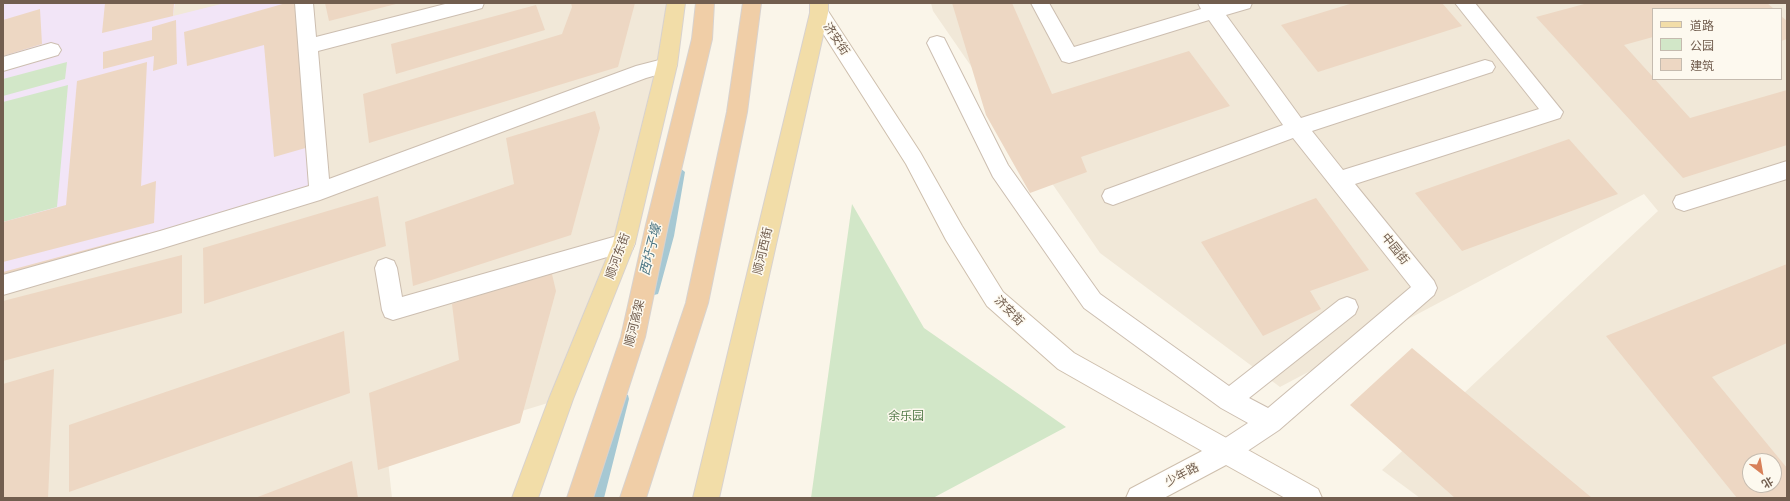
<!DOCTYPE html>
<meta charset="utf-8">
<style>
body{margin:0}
#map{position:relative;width:1790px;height:501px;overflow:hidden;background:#faf5e9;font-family:Cabin,"Noto Sans SC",sans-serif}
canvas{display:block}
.frame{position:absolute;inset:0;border:4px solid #725e4f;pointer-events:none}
.legend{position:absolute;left:1652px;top:8px;width:130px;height:72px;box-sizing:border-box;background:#fdf9ef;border:1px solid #c5bbaf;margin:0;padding:5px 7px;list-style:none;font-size:12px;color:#725e4f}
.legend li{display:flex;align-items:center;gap:8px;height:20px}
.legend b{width:20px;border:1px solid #c5bbaf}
.north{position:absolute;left:1742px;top:453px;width:40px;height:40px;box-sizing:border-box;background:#fdf9ef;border:1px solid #c5bbaf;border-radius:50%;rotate:149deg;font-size:11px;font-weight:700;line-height:16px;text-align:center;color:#725e4f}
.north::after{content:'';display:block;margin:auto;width:14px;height:18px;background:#d8815a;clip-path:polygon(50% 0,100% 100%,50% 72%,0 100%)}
</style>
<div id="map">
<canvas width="1790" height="501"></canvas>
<div class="frame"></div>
<ul class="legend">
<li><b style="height:5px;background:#f2dda8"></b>道路</li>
<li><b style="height:11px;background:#d2e7c8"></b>公园</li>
<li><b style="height:11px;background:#edd7c3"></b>建筑</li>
</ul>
<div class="north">北</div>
</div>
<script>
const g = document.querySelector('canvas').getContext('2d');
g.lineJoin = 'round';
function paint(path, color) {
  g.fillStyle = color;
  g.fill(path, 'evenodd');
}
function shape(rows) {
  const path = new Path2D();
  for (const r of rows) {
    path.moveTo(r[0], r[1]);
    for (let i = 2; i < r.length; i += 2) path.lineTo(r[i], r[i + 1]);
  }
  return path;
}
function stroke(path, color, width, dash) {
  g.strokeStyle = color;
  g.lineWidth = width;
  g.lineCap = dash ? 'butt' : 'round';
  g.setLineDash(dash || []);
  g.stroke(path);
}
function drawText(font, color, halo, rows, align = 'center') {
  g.font = font + ' Cabin,"Noto Sans SC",sans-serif';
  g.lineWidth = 3;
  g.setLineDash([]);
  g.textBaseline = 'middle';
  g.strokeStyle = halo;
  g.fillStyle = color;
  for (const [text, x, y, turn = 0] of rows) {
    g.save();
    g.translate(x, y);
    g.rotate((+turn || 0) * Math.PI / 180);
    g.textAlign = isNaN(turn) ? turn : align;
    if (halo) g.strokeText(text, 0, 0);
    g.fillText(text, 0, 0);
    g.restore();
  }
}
paint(shape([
 [3,3,676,3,624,243,561,399,387,452,392,498,3,498],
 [931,3,1787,3,1787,498,1420,498,1382,470,1658,211,1644,194,1280,387,1100,253,933,11],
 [1653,9,1781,9,1781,79,1653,79],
 [1750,461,1774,461,1774,485,1750,485]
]), '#f1e8d8');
paint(shape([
 [3,3,175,3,173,16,225,3,304,3,320,191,3,284]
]), '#f2e5f7');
paint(shape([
 [67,62,65,79,3,96,3,79],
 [68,85,57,207,3,222,3,102],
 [852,204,924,328,1066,427,933,498,811,498]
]), '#d2e7c8');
paint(shape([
 [680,168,685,172,674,236,659,291,658,294,654,295,650,294,649,291,664,236,675,172,680,168],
 [624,394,628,395,629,399,604,498,592,498,619,399,620,395,624,394]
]), '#a6c8d3');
paint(shape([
 [105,3,174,3,173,16,102,33],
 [286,3,304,3,316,145,274,157,264,45,187,66,184,32],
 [325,3,396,3,396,4,329,21],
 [571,3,635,3,618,67,369,143,363,94,562,34,572,7],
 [952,3,1012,3,1052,94,1189,51,1230,106,1081,157,1087,172,1030,193,986,115],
 [1353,3,1442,3,1462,26,1318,72,1281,25],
 [1588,3,1767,3,1774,9,1653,9,1653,37,1624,45,1690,118,1787,90,1787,145,1683,178,1536,17],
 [536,5,545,30,396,74,391,44],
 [40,9,42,44,3,56,3,20],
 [1781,16,1787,21,1787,39,1781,41],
 [176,20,177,64,153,71,154,56,103,69,103,52,152,40,152,27],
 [147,62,141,186,156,181,154,223,3,262,3,222,66,205,77,81],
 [595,111,600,128,571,235,413,286,405,222,514,184,506,138],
 [1569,139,1618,194,1462,251,1415,193],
 [378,196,386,246,204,304,203,248],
 [1316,198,1369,270,1310,291,1321,309,1263,336,1201,242],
 [148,233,146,240,3,278,3,272],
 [182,255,182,313,3,361,3,301],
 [1787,264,1787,343,1712,377,1787,468,1787,498,1737,498,1606,336],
 [1750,461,1774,461,1774,485,1750,485],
 [551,270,556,291,520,423,378,470,369,393,459,360,452,304],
 [344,331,350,393,69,492,69,425],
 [1412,348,1592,498,1455,498,1350,405],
 [54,369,48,498,3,498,3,384],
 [352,461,358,498,255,498]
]), '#edd7c3');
const minor = shape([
 [295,3,313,3,316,37,449,3,484,3,482,8,475,10,318,51,329,179,636,66,667,58,674,60,677,65,674,70,646,78,320,200,160,249,3,295,3,275,160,231,309,186,295,3],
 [1031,3,1049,3,1074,47,1201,9,1198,3,1252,3,1250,8,1226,15,1301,118,1485,60,1492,62,1495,67,1492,72,1312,131,1343,170,1539,109,1455,3,1475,3,1563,112,1560,118,1355,184,1434,281,1437,288,1434,295,1279,430,1234,460,1225,464,1216,460,1213,452,1216,444,1248,423,1221,408,1084,308,993,177,927,43,930,38,937,36,944,38,1008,165,1100,294,1229,386,1339,300,1347,297,1355,300,1358,307,1355,314,1249,398,1268,408,1411,287,1293,138,1113,205,1105,202,1102,196,1105,190,1283,125,1209,20,1069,63,1062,61,1031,3],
 [51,43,58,45,61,50,58,55,3,71,3,57,51,43],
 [1787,161,1787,179,1684,211,1676,208,1673,202,1676,196,1787,161],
 [624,234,632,236,635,243,632,250,624,252,393,320,385,317,382,310,375,268,378,261,386,258,394,261,397,268,402,297,624,234]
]);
const secondary = shape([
 [819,6,826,8,920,152,962,226,1003,292,1074,353,1318,489,1322,498,1285,498,1226,465,1164,498,1126,498,1130,489,1202,451,1058,369,987,306,946,240,906,164,810,13,812,8,819,6]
]);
const primary = shape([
 [667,3,685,3,677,65,635,243,573,399,538,498,512,498,549,399,613,243,657,65,667,3],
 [810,3,828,3,828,13,719,498,693,498,810,13,810,3]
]);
const trunk = shape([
 [696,3,714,3,712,39,668,225,645,337,593,498,567,498,621,337,646,225,692,39,696,3],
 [743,3,761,3,747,112,708,303,646,498,620,498,686,303,727,112,743,3]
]);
stroke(minor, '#ccbeb0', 2);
stroke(secondary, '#cebfad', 2);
stroke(primary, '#d8d2ce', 2);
stroke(trunk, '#d8d2ce', 2);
paint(minor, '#fff');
paint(secondary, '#fff');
paint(primary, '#f2dda8');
paint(trunk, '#f0cea7');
drawText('12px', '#725e4f', '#fdf9ef', [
 ["济安街",836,39,56],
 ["中园街",1395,249,51],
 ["顺河西街",763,251,-77],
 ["顺河东街",618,256,-70],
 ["济安街",1009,311,45],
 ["顺河高架",635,323,-76],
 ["少年路",1182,475,-28]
]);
drawText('12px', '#557c4b', '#fdf9ef', [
 ["余乐园",906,416]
]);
drawText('italic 13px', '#4b7583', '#fdf9ef', [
 ["西圩子壕",651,250,-76]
]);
</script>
